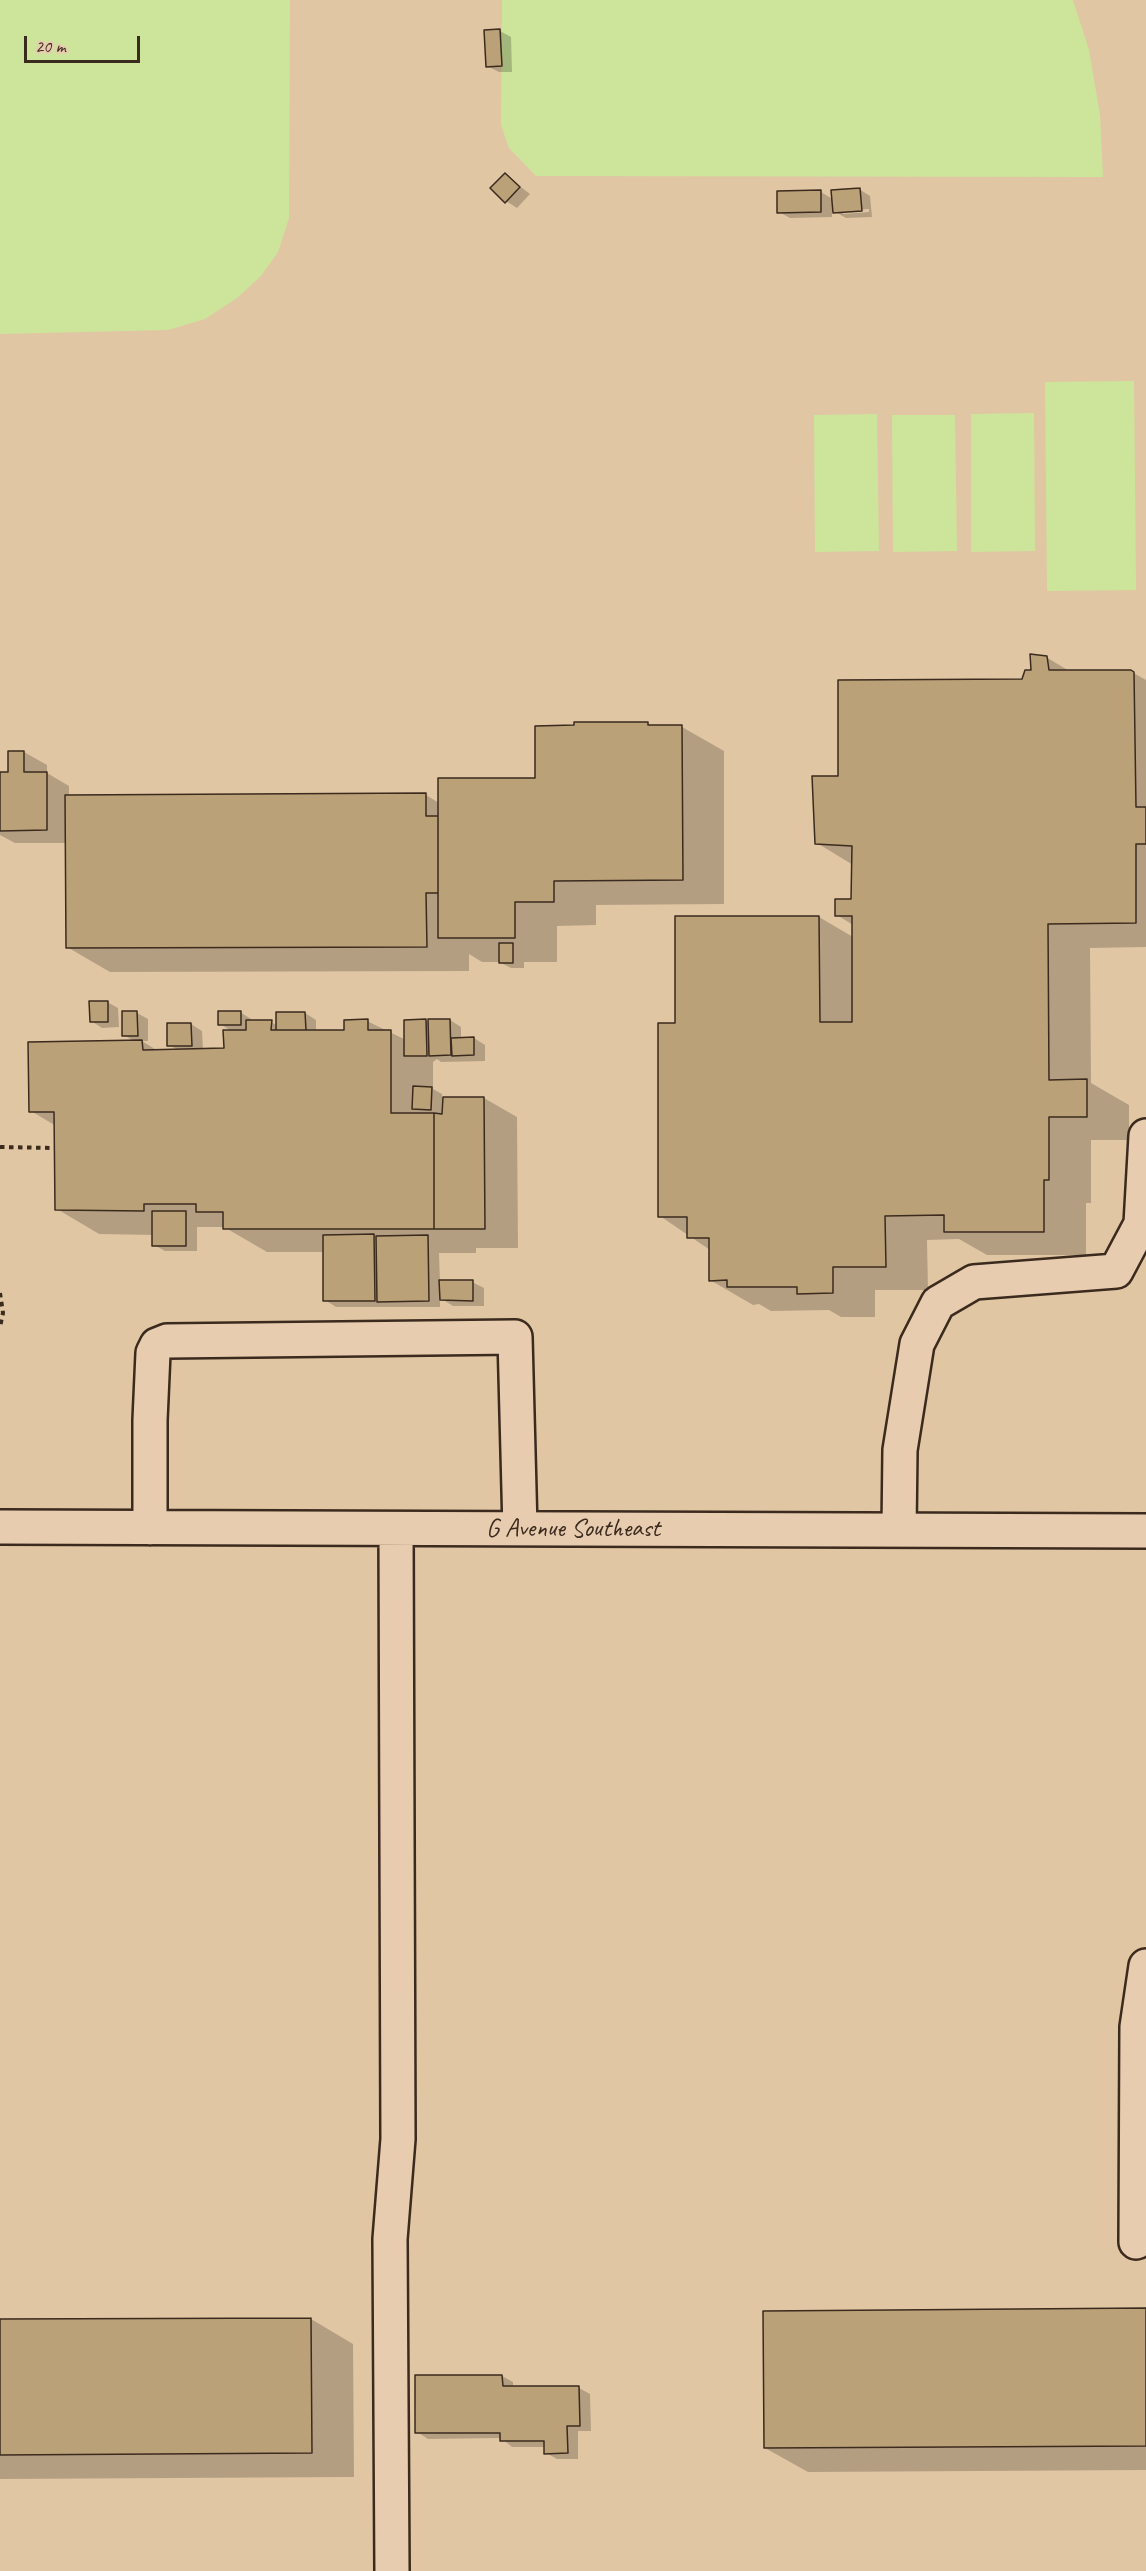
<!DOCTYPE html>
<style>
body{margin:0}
#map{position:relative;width:1146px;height:2571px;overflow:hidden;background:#e1c6a3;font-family:Caveat,sans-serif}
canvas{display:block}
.scale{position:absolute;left:24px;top:36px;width:116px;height:27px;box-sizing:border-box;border:3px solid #3b2a1e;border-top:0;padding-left:8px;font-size:18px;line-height:21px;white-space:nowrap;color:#3b2a1e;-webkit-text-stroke:4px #e8ccaf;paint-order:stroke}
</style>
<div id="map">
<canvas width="1146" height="2571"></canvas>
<div class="scale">20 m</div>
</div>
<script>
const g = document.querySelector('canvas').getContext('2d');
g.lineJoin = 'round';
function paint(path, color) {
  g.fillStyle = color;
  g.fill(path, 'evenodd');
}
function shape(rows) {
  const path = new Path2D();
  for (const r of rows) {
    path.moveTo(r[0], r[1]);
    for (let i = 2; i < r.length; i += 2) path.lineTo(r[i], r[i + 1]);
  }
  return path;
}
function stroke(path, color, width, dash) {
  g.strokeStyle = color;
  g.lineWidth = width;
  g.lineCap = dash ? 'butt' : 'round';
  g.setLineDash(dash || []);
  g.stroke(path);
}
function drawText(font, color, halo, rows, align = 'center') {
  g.font = font + ' Caveat,sans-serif';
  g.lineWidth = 4.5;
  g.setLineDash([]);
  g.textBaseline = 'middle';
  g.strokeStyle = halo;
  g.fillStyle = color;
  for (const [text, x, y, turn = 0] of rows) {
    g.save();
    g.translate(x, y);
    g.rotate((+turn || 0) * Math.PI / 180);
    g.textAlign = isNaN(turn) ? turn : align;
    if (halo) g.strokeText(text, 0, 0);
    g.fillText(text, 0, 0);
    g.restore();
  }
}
paint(shape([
 [0,0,290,0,289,218,278,252,261,276,237,298,205,319,168,330,0,334],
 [502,0,1073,0,1089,50,1100,115,1103,177,536,176,509,148,501,125],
 [1134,381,1136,590,1047,591,1045,382],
 [1034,413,1035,551,971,552,971,414],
 [877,414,879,551,815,552,814,415],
 [892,415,955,415,957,551,893,552]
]), '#cce59b');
paint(shape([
 [500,31,511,37,512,72,499,72,487,66],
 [505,175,530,194,517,208,506,201],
 [859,189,870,196,872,217,846,218,832,210,832,217,790,218,779,212,821,192,834,200],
 [869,209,869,212,843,214,843,211],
 [1046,657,1071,672,1130,671,1146,680,1146,947,1090,948,1091,1083,1129,1105,1129,1140,1091,1140,1091,1203,1086,1203,1086,1255,987,1255,959,1239,927,1240,928,1290,875,1290,875,1317,841,1317,829,1310,771,1311,759,1304,753,1305,710,1280,710,1250,660,1216,677,1024,819,917,853,937,853,925,837,915,853,901,853,865,817,843,839,777,1023,681],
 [648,724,652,726,682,727,724,751,724,904,596,905,596,925,557,926,557,962,524,962,524,968,511,968,499,962,482,962,469,954,469,971,110,972,67,947,66,843,15,843,0,835,0,773,10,773,24,752,47,765,47,773,69,786,69,797,426,795,439,803,537,780],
 [107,1002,118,1008,119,1027,102,1028,91,1021],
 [240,1012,251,1019,251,1022,271,1022,278,1026,305,1013,316,1020,316,1032,345,1032,367,1021,406,1040,426,1021,430,1023,450,1020,461,1027,461,1039,474,1038,485,1045,485,1061,441,1062,437,1059,433,1062,433,1089,442,1094,442,1098,484,1098,517,1117,518,1248,476,1248,476,1253,439,1253,440,1282,472,1282,484,1288,484,1306,453,1306,440,1298,440,1307,336,1307,325,1300,324,1252,267,1252,224,1227,197,1227,197,1251,165,1251,154,1245,154,1235,99,1234,57,1209,56,1126,31,1111,135,1042,124,1035,137,1013,148,1019,148,1041,142,1041,158,1051,178,1050,169,1045,168,1024,191,1024,202,1031,203,1050,226,1049,233,1032,220,1024],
 [1146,2310,1146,2470,808,2472,765,2448],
 [311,2319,353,2344,354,2477,0,2479,0,2321],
 [502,2376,513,2382,513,2388,579,2388,590,2394,591,2431,578,2431,578,2459,557,2459,546,2453,545,2447,512,2447,501,2438,428,2439,417,2432]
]), '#0003');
const building = shape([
 [500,29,502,66,486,67,484,30,500,29],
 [505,173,520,187,505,203,490,188,505,173],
 [860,188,862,211,833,213,831,190,860,188],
 [821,190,821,212,777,213,777,191,821,190],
 [1030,654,1047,656,1049,670,1131,670,1134,672,1136,807,1146,807,1146,844,1136,844,1136,923,1048,924,1049,1080,1087,1079,1087,1117,1049,1117,1049,1180,1044,1180,1044,1232,944,1232,944,1215,885,1216,886,1267,833,1267,833,1293,797,1294,797,1287,727,1287,727,1280,709,1281,709,1238,687,1238,687,1217,658,1217,658,1023,675,1023,675,916,819,916,820,1022,852,1022,852,916,835,916,835,899,851,899,852,846,815,844,812,776,838,776,838,680,1022,679,1025,670,1031,670,1030,654],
 [574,722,648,722,648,725,682,725,683,880,554,881,554,902,515,902,515,938,438,938,438,778,535,778,535,726,574,725,574,722],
 [8,751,24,751,24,772,47,772,47,830,0,831,0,772,8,772,8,751],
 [426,793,426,816,438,816,438,893,426,893,427,947,66,948,65,795,426,793],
 [499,943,513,943,513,963,499,963,499,943],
 [89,1001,108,1001,108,1022,90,1022,89,1001],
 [122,1011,137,1011,138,1036,122,1036,122,1011],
 [218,1011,241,1011,241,1025,218,1025,218,1011],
 [276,1012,305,1012,306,1030,276,1030,276,1012],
 [368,1019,368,1030,391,1030,391,1113,434,1113,434,1229,223,1229,223,1212,196,1212,196,1204,144,1204,144,1211,55,1210,54,1112,29,1112,28,1042,142,1040,143,1050,224,1048,223,1030,246,1030,246,1020,272,1020,271,1030,344,1030,344,1020,368,1019],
 [426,1019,427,1056,404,1056,404,1020,426,1019],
 [428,1019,450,1019,451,1055,429,1056,428,1019],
 [167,1023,191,1023,192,1046,167,1046,167,1023],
 [474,1037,474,1055,452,1056,451,1038,474,1037],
 [413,1086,432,1087,431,1110,412,1109,413,1086],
 [443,1097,484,1097,485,1229,434,1229,434,1113,442,1114,443,1097],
 [152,1211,186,1211,186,1246,152,1246,152,1211],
 [374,1234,375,1301,323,1301,323,1235,374,1234],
 [428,1235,429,1301,377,1302,376,1236,428,1235],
 [439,1280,473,1280,473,1301,440,1300,439,1280],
 [1146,2308,1146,2446,764,2448,763,2311,1146,2308],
 [311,2318,312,2453,0,2455,0,2319,311,2318],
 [415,2375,502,2375,503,2386,579,2386,580,2426,567,2426,568,2453,544,2454,544,2441,500,2441,500,2433,415,2433,415,2375]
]);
paint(building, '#baa177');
stroke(building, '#3b2a1e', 1.5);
const minor = shape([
 [0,1527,1146,1531],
 [150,1528,150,1420,153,1353,157,1345,167,1341,515,1337,520,1529],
 [899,1530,900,1450,917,1344,938,1303,974,1282,1116,1271,1141,1224,1146,1136],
 [1146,1966,1137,2027,1146,2028],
 [1136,2242,1137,2027],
 [392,2571,390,2239,398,2139,396,1529]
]);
stroke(minor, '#3b2a1e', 38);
stroke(shape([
 [0,1147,55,1148],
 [0,1293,3,1313,0,1327]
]), '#3b2a1e', 4, [4.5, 4.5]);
stroke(minor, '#e8ccaf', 33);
drawText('26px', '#3b2a1e', '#e8ccaf', [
 ["G Avenue Southeast",573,1529]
]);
</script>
